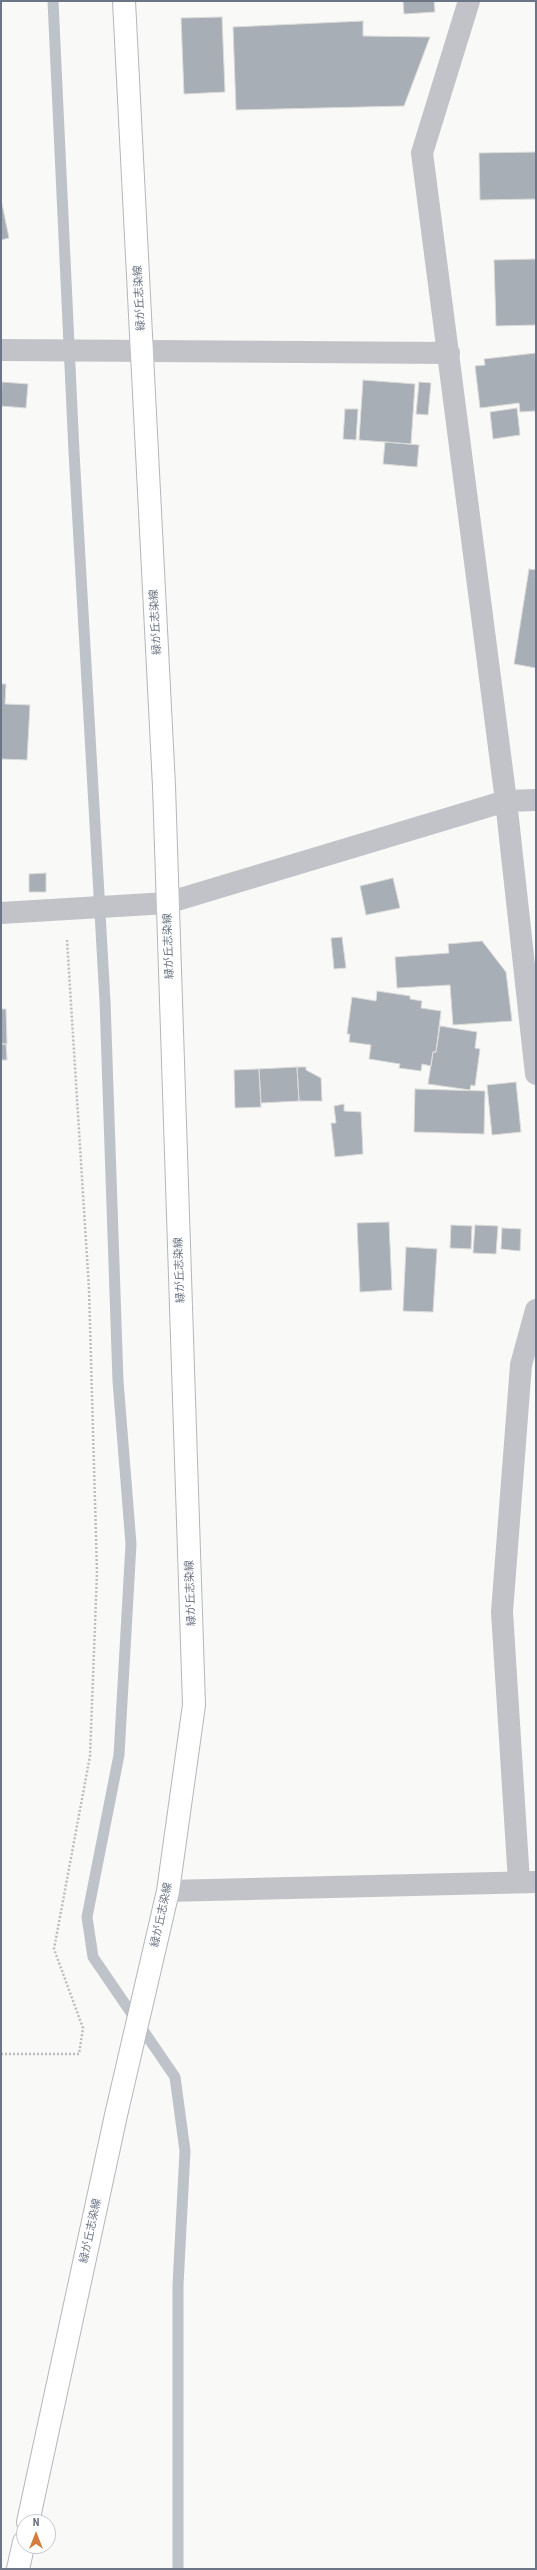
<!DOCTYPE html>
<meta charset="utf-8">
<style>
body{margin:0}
#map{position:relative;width:537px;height:2570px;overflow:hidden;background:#f9f9f7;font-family:"Roboto Condensed",sans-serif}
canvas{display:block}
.frame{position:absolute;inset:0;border:2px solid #6b7585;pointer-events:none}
.north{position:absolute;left:16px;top:2514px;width:40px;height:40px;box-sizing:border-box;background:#fff;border:1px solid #c4c8ce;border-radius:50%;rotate:0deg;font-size:11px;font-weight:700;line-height:16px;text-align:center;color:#6b7585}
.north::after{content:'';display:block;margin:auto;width:14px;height:18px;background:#d27c3e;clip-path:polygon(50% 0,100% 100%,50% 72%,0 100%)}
</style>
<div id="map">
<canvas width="537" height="2570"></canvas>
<div class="frame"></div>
<div class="north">N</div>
</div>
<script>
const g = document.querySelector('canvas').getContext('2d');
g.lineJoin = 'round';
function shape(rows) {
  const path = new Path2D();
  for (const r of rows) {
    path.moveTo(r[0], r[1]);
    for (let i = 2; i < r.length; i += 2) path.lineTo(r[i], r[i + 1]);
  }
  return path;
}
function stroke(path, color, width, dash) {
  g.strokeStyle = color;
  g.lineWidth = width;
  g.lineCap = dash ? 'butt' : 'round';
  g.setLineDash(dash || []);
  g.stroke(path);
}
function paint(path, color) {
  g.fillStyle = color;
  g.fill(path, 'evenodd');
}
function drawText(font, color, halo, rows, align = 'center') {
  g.font = font + ' "Roboto Condensed","Noto Sans JP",sans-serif';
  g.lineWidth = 4;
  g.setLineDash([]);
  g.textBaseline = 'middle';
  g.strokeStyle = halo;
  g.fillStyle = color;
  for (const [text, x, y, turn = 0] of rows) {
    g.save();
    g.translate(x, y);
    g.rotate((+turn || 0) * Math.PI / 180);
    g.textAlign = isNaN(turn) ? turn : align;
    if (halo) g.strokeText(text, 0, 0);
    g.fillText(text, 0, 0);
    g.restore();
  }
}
stroke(shape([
 [53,1,74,452,105,1001,118,1381,131,1544,119,1755,87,1917,93,1957,175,2077,185,2151,178,2285,178,2569]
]), '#bdc3c9', 11);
const building = shape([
 [403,1,434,1,435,12,404,14,403,1],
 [222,17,225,92,184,94,181,18,222,17],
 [363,21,363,36,430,37,404,106,236,110,233,27,363,21],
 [536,152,536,199,480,200,479,153,536,152],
 [1,199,9,238,1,240,1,199],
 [536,259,536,325,496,326,494,260,536,259],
 [536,353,536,418,535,411,520,412,519,403,480,408,475,366,485,365,484,359,536,353],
 [363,380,415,384,411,444,359,440,363,380],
 [2,382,28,384,26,408,1,406,2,382],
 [419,382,431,383,428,415,416,414,419,382],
 [517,408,520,435,493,439,490,412,517,408],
 [345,409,358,409,356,440,343,439,345,409],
 [385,442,419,445,417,467,383,464,385,442],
 [529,569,536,570,536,668,514,664,529,569],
 [1,684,6,684,5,704,30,705,27,760,1,759,1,684],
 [46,873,46,892,29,892,29,874,46,873],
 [393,878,400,908,366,915,360,886,393,878],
 [342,937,346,968,334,969,331,938,342,937],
 [482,941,506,972,512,1021,453,1025,450,985,397,988,395,957,449,953,448,944,482,941],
 [377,991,410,996,410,999,422,1001,421,1008,441,1011,436,1052,433,1052,431,1066,422,1064,421,1071,399,1068,400,1064,369,1059,371,1045,349,1042,350,1034,347,1034,352,997,376,1001,377,991],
 [1,1009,6,1009,7,1044,1,1044,1,1009],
 [440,1026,477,1032,475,1048,480,1049,475,1086,471,1085,470,1090,428,1084,433,1052,436,1052,440,1026],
 [1,1044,6,1044,7,1060,1,1060,1,1044],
 [297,1067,306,1067,306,1070,321,1078,322,1101,299,1101,297,1067],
 [297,1067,299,1101,261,1103,259,1069,297,1067],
 [259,1069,261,1107,235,1108,234,1070,259,1069],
 [516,1082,521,1132,492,1135,487,1085,516,1082],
 [415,1089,485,1091,484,1134,414,1132,415,1089],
 [344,1104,344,1111,361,1112,363,1154,335,1157,331,1123,336,1123,334,1106,344,1104],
 [389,1222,392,1290,360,1292,357,1223,389,1222],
 [451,1225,472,1226,471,1249,450,1248,451,1225],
 [475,1225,498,1226,496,1254,473,1253,475,1225],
 [502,1228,521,1229,520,1251,501,1249,502,1228],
 [406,1247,437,1249,433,1312,403,1311,406,1247]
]);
paint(building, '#a8aeb5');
stroke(building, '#dadbd9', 1);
const secondary = shape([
 [28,2522,116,2115,168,1891,194,1705,164,786,124,1],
 [18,2569,24,2542]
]);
stroke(secondary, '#b3b7bd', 24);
stroke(shape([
 [1,2054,79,2054,83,2028,54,1949,90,1756,97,1572,89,1289,67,940]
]), '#bbbdc0', 2.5, [2, 2]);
stroke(shape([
 [469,1,422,153,506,801,536,1074],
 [1,350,449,353],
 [1,913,167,903,506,801,536,800],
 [519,1882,502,1612,521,1365,536,1310],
 [168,1891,536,1882]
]), '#c1c3c8', 22);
stroke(secondary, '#fff', 22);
drawText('11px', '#6b7585', '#fff', [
 ["緑が丘志染線",140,298,-93],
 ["緑が丘志染線",156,622,-93],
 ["緑が丘志染線",169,946,-92],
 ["緑が丘志染線",180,1270,-92],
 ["緑が丘志染線",191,1593,-92],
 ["緑が丘志染線",162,1915,-78],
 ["緑が丘志染線",91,2231,-78]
]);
</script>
